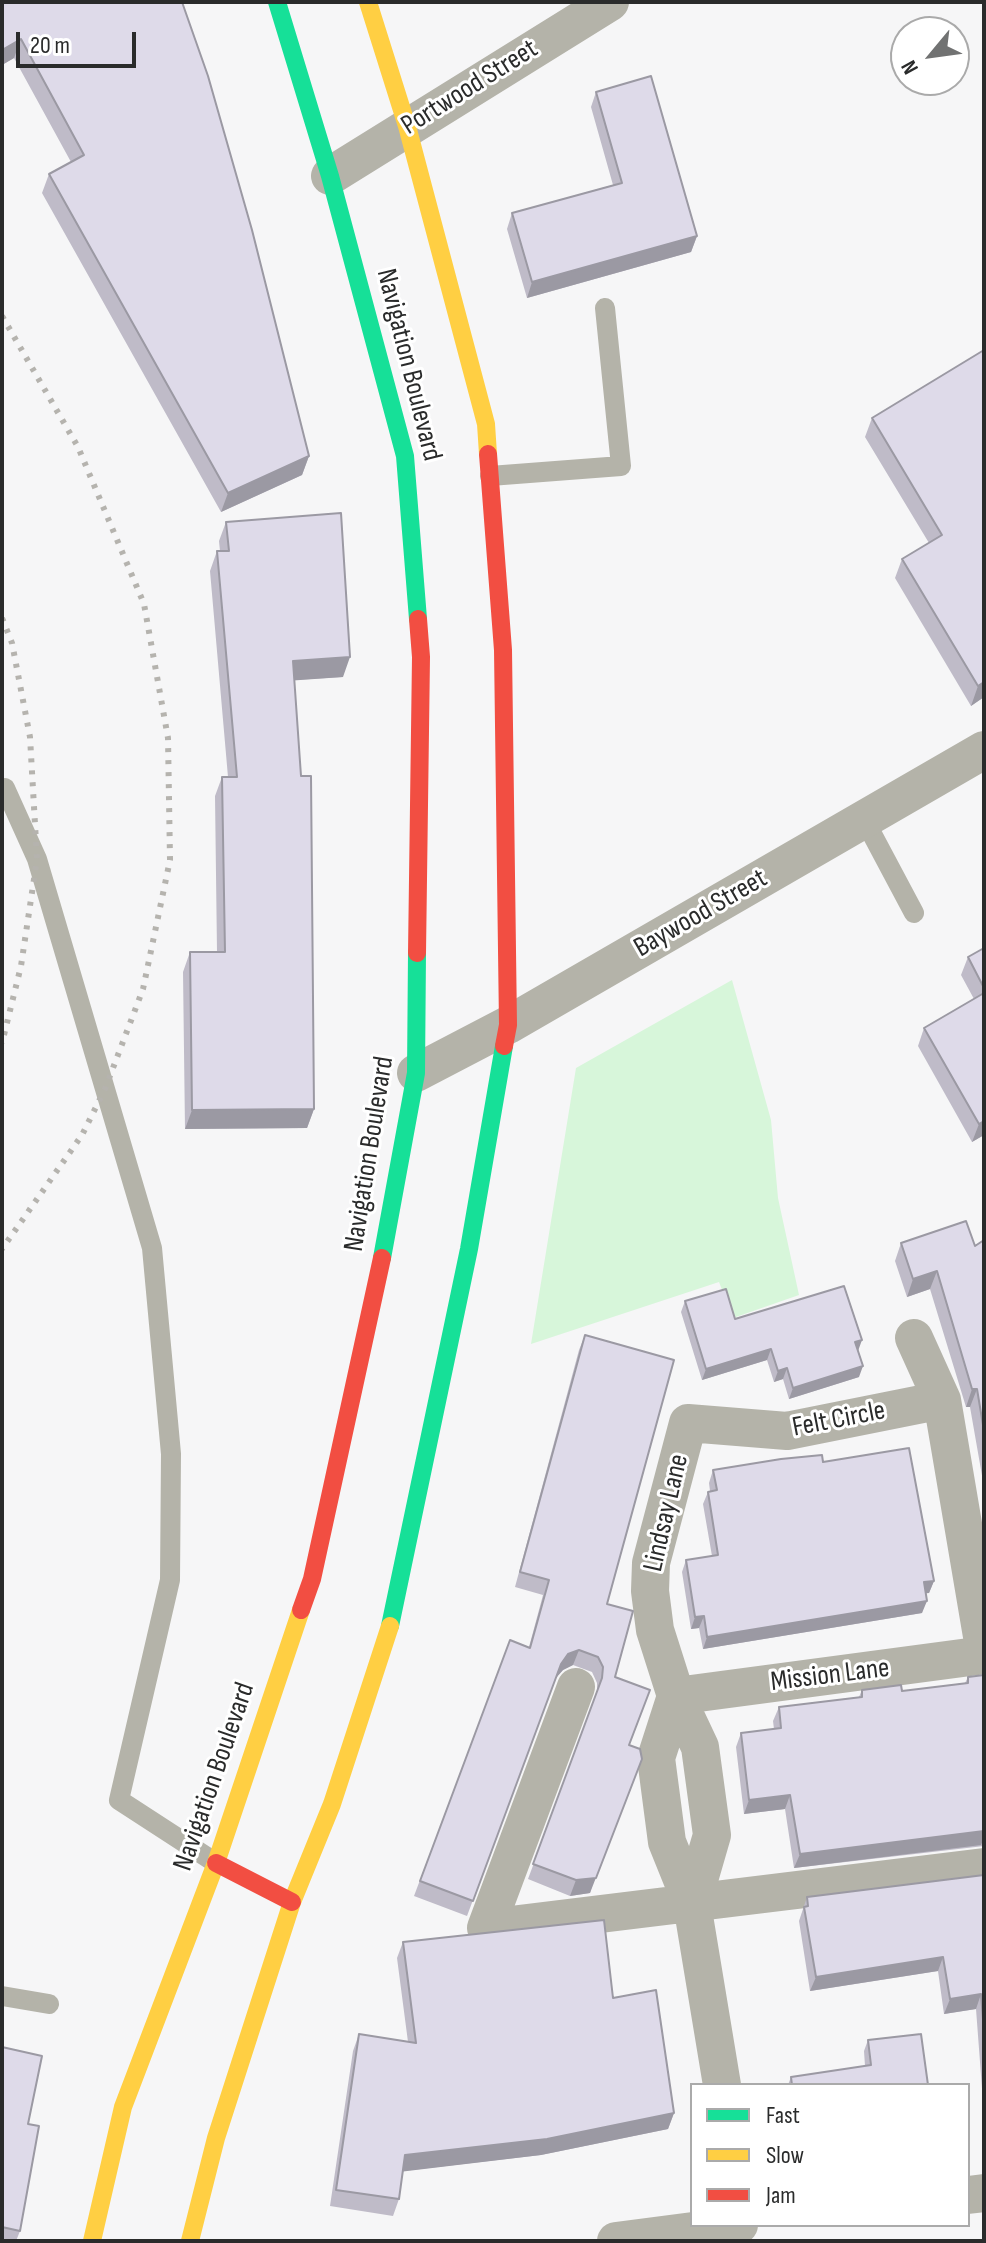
<!DOCTYPE html>
<style>
body{margin:0}
#map{position:relative;width:986px;height:2243px;overflow:hidden;background:#f6f6f7;font-family:"Sofia Sans Condensed",sans-serif}
canvas{display:block}
.frame{position:absolute;inset:0;border:4px solid #2a2b2b;pointer-events:none}
.legend{position:absolute;left:690px;top:2083px;width:280px;height:144px;box-sizing:border-box;background:#fff;border:2px solid #aaa;margin:0;padding:10px 14px;list-style:none;font-size:24px;color:#2a2b2b}
.legend li{display:flex;align-items:center;gap:16px;height:40px}
.legend b{width:40px;border:2px solid #aaa}
.north{position:absolute;left:890px;top:16px;width:80px;height:80px;box-sizing:border-box;background:#fff;border:2px solid #aaa;border-radius:50%;rotate:241deg;font-size:22px;font-weight:700;line-height:32px;text-align:center;color:#2a2b2b}
.north::after{content:'';display:block;margin:auto;width:28px;height:36px;background:#717272;clip-path:polygon(50% 0,100% 100%,50% 72%,0 100%)}
.scale{position:absolute;left:16px;top:32px;width:120px;height:36px;box-sizing:border-box;border:4px solid #2a2b2b;border-top:0;padding-left:10px;font-size:24px;line-height:28px;white-space:nowrap;color:#2a2b2b;-webkit-text-stroke:6px #fff;paint-order:stroke}
</style>
<div id="map">
<canvas width="986" height="2243"></canvas>
<div class="frame"></div>
<ul class="legend">
<li><b style="height:10px;background:#16e098"></b>Fast</li>
<li><b style="height:10px;background:#ffcf43"></b>Slow</li>
<li><b style="height:10px;background:#f24e42"></b>Jam</li>
</ul>
<div class="north">N</div>
<div class="scale">20 m</div>
</div>
<script>
const g = document.querySelector('canvas').getContext('2d');
g.lineJoin = 'round';
function paint(path, color) {
  g.fillStyle = color;
  g.fill(path, 'evenodd');
}
function shape(rows) {
  const path = new Path2D();
  for (const r of rows) {
    path.moveTo(r[0], r[1]);
    for (let i = 2; i < r.length; i += 2) path.lineTo(r[i], r[i + 1]);
  }
  return path;
}
function stroke(path, color, width, dash) {
  g.strokeStyle = color;
  g.lineWidth = width;
  g.lineCap = dash ? 'butt' : 'round';
  g.setLineDash(dash || []);
  g.stroke(path);
}
function drawText(font, color, halo, rows, align = 'center') {
  g.font = font + ' "Sofia Sans Condensed",sans-serif';
  g.lineWidth = 6;
  g.setLineDash([]);
  g.textBaseline = 'middle';
  g.strokeStyle = halo;
  g.fillStyle = color;
  for (const [text, x, y, turn = 0] of rows) {
    g.save();
    g.translate(x, y);
    g.rotate((+turn || 0) * Math.PI / 180);
    g.textAlign = isNaN(turn) ? turn : align;
    if (halo) g.strokeText(text, 0, 0);
    g.fillText(text, 0, 0);
    g.restore();
  }
}
paint(shape([
 [732,980,771,1120,778,1198,799,1295,733,1318,719,1282,531,1344,576,1068]
]), '#d7f6da');
stroke(shape([
 [490,476,621,466,605,308],
 [5,788,37,859,152,1248,171,1454,170,1580,119,1800,216,1863],
 [864,819,914,913],
 [2,1996,49,2004]
]), '#b4b3a9', 20);
stroke(shape([
 [330,176,610,2],
 [416,1073,508,1025,984,750],
 [914,1338,942,1400,984,1648],
 [576,1687,486,1928,984,1867],
 [676,1696,656,1758,667,1842,692,1904,722,2085],
 [676,1696,984,1655],
 [692,1904,712,1835,700,1747,676,1696,655,1630,650,1591,651,1563,688,1423,787,1431,942,1400],
 [968,2195,984,2193],
 [616,2241,739,2225]
]), '#b4b3a9', 38);
stroke(shape([
 [277,2,330,176,405,456,418,619],
 [382,1258,416,1073,417,953],
 [390,1626,469,1249,504,1046]
]), '#16e098', 18);
stroke(shape([
 [368,2,407,126,486,424,488,454],
 [92,2241,123,2107,216,1863,301,1610],
 [190,2241,216,2138,292,1902,332,1804,390,1626]
]), '#ffcf43', 18);
stroke(shape([
 [488,454,503,650,508,1025,504,1046],
 [417,953,421,657,418,619],
 [301,1610,312,1579,382,1258],
 [216,1863,292,1902]
]), '#f24e42', 18);
stroke(shape([
 [2,316,78,447,144,604,168,738,170,860,143,989,105,1089,82,1135,2,1249],
 [2,618,12,643,30,737,37,859,21,966,2,1043]
]), '#b5b3ae', 6, [4, 8]);
paint(shape([
 [2,2,309,456,302,475,221,512,42,193,49,174,71,162,14,58,2,65],
 [596,92,697,236,691,252,527,298,507,229,512,213,613,185,591,107],
 [984,350,984,697,971,706,895,578,902,559,929,543,865,437,872,418],
 [226,522,343,677,294,680,314,1109,307,1128,185,1129,183,972,190,952,217,952,215,796,222,777,228,777,210,571,217,551,220,551,219,541],
 [984,948,984,1135,972,1142,918,1046,924,1028,974,999,961,975,968,957],
 [984,1240,984,1487,970,1407,966,1407,930,1289,907,1297,895,1261,901,1243,975,1246],
 [685,1301,735,1319,858,1351,859,1377,789,1399,783,1379,774,1382,767,1360,702,1380,681,1312],
 [585,1335,607,1604,615,1677,629,1745,590,1893,570,1896,528,1879,597,1694,597,1683,592,1672,573,1665,563,1670,555,1679,467,1916,414,1896,510,1640,529,1647,543,1595,515,1587,579,1350],
 [823,1462,934,1581,929,1593,925,1593,922,1613,703,1649,699,1628,691,1629,682,1572,686,1560,712,1556,703,1504,708,1492,710,1491,709,1483,713,1470],
 [984,1675,984,1846,794,1868,785,1809,744,1814,736,1747,741,1733,774,1729,773,1721,779,1707,859,1697,862,1690,902,1691,965,1683,968,1677],
 [984,1875,984,2115,976,2009,944,2014,938,1971,810,1991,799,1921,807,1897],
 [403,1942,613,1998,674,2113,668,2129,541,2155,403,2171,399,2199,393,2216,330,2206,353,2051,359,2034,408,2042,397,1958],
 [868,2040,928,2085,788,2085,791,2077,865,2066,864,2051],
 [2,2047,28,2124,20,2231,16,2241,2,2241]
]), '#bfbbc8');
paint(shape([
 [21,39,14,58,2,65,2,50],
 [697,236,691,252,527,298,532,282],
 [309,456,302,475,221,512,228,493],
 [350,657,343,677,286,681,293,661],
 [984,682,984,697,971,706,978,686],
 [314,1109,307,1128,185,1129,192,1110],
 [984,1121,984,1135,972,1142,979,1124],
 [937,1271,930,1289,907,1297,913,1279],
 [862,1340,858,1351,855,1342],
 [771,1349,767,1360,702,1380,706,1369],
 [863,1366,859,1377,789,1399,793,1388],
 [787,1368,783,1379,774,1382,778,1371],
 [972,1389,977,1389,970,1407,966,1407],
 [934,1581,929,1593,919,1594,924,1582],
 [927,1601,922,1613,703,1649,707,1637],
 [704,1616,699,1628,691,1629,695,1617],
 [579,1650,573,1665,563,1670,555,1679,467,1916,561,1664,568,1654],
 [642,1759,590,1893,570,1896,576,1880],
 [790,1795,785,1809,744,1814,749,1800],
 [984,1831,984,1838,981,1845,794,1868,800,1854],
 [943,1957,938,1971,810,1991,816,1977],
 [981,1994,976,2009,944,2014,950,1999],
 [674,2113,668,2129,541,2155,399,2172,405,2155]
]), '#9b99a3');
const building = shape([
 [2,2,182,2,208,76,252,230,309,456,228,493,49,174,84,155,21,39,2,50,2,2],
 [651,76,697,236,532,282,512,213,622,183,596,92,651,76],
 [984,350,984,682,978,686,902,559,942,535,872,418,984,350],
 [341,513,350,657,293,661,301,776,311,776,314,1109,192,1110,190,952,225,952,222,777,237,777,217,551,229,551,226,522,341,513],
 [984,948,984,988,968,957,984,948],
 [984,993,984,1121,979,1124,924,1028,984,993],
 [966,1221,975,1246,984,1240,984,1431,977,1389,972,1389,937,1271,913,1279,901,1243,966,1221],
 [844,1286,862,1340,855,1342,863,1366,793,1388,787,1368,778,1371,771,1349,706,1369,685,1301,726,1289,735,1319,844,1286],
 [585,1335,674,1360,607,1604,633,1611,615,1677,650,1690,629,1745,640,1749,642,1759,596,1878,576,1880,533,1864,602,1678,603,1667,598,1657,579,1650,568,1654,561,1664,473,1901,420,1881,510,1640,530,1648,549,1580,520,1572,585,1335],
 [909,1448,934,1581,924,1582,927,1601,707,1637,704,1616,695,1617,686,1560,718,1555,708,1492,717,1490,713,1470,781,1459,822,1455,823,1462,909,1448],
 [984,1675,984,1831,800,1854,790,1795,749,1800,741,1733,781,1728,779,1707,862,1697,862,1690,901,1685,902,1691,968,1683,968,1677,984,1675],
 [984,1875,984,2032,981,1994,950,1999,943,1957,816,1977,804,1907,808,1906,807,1897,984,1875],
 [604,1920,613,1998,656,1990,674,2113,547,2139,405,2155,399,2199,336,2190,359,2034,416,2043,403,1942,604,1920],
 [921,2034,928,2085,792,2085,791,2077,871,2065,868,2040,921,2034],
 [2,2047,42,2056,28,2124,39,2126,20,2231,2,2227,2,2047]
]);
paint(building, '#dedae9');
stroke(building, '#9b99a3', 2);
drawText('28px', '#2a2b2b', '#fff', [
 ["Portwood Street",470,88,-32],
 ["Navigation Boulevard",408,365,76],
 ["Baywood Street",701,914,-30],
 ["Navigation Boulevard",370,1154,-81],
 ["Felt Circle",839,1420,-11],
 ["Lindsay Lane",667,1513,-77],
 ["Mission Lane",830,1676,-7],
 ["Navigation Boulevard",215,1777,-71]
]);
</script>
